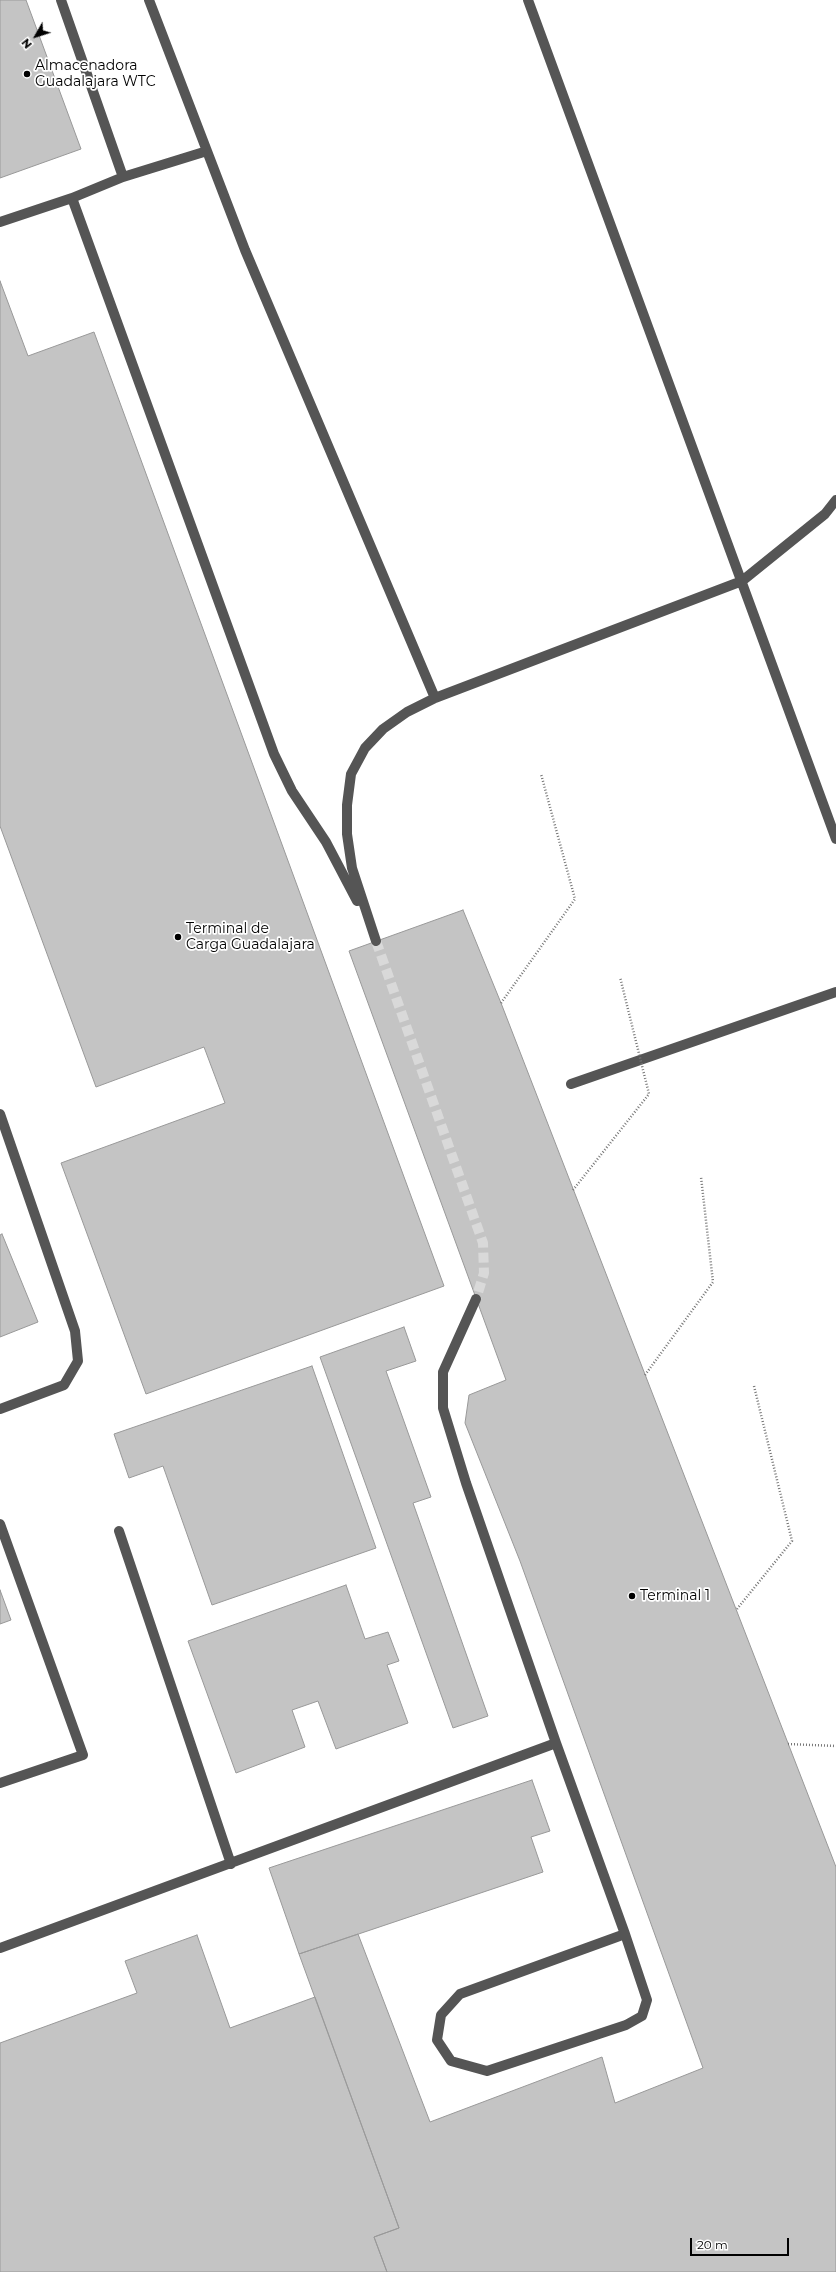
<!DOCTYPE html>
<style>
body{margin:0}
#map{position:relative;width:836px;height:2272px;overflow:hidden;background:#fff;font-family:Montserrat,sans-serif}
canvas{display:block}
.north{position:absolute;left:16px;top:16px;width:40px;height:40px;-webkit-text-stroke:3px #fff;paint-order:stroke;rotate:231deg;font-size:11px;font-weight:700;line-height:16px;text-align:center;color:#000}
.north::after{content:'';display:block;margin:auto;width:14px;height:18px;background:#000;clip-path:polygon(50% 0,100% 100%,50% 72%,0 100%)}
.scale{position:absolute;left:690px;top:2238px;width:99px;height:18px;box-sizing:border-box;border:2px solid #000;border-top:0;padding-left:5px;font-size:12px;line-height:14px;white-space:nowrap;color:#000;-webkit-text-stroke:3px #fff;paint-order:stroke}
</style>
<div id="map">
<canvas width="836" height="2272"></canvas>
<div class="north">N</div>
<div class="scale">20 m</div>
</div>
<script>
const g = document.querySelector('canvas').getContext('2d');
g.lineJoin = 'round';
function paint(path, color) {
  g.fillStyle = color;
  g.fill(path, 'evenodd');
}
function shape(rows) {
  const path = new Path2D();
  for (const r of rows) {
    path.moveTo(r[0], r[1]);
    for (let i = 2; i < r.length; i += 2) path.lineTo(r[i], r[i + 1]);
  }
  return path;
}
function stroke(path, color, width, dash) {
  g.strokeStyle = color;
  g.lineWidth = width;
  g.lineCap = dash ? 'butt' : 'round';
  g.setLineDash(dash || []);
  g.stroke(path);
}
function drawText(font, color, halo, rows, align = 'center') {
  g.font = font + ' Montserrat,sans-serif';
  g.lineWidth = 3.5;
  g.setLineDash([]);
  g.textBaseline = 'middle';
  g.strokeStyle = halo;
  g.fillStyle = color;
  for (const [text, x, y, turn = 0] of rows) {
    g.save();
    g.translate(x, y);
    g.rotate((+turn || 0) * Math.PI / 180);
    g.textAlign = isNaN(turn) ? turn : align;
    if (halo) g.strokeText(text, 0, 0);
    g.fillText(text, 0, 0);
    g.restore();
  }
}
const building = shape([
 [0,0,26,0,81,149,0,178,0,0],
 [0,281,28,356,94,332,444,1286,146,1394,61,1163,225,1103,204,1047,96,1087,0,826,0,281],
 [463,910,501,1003,836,1867,836,2272,387,2272,374,2237,399,2228,299,1954,358,1934,430,2122,602,2057,615,2103,703,2068,520,1561,465,1423,469,1395,506,1380,349,951,463,910],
 [2,1234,38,1322,0,1337,0,1235,2,1234],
 [404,1327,416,1361,386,1371,431,1497,413,1503,488,1716,453,1728,320,1357,404,1327],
 [312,1366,376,1548,212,1605,163,1466,129,1478,114,1434,312,1366],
 [346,1585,365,1639,388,1632,399,1661,387,1665,408,1723,336,1749,318,1701,292,1710,305,1747,236,1773,188,1641,346,1585],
 [0,1590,11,1620,0,1624,0,1590],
 [532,1780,550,1831,531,1837,543,1872,299,1954,269,1868,532,1780],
 [197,1935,230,2028,315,1997,399,2228,374,2237,387,2272,0,2272,0,2043,137,1993,125,1961,197,1935]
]);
paint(building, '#c4c4c4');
stroke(building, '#999', 1);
stroke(shape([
 [376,941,483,1243,484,1273,476,1299]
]), '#d9d9d9', 10, [10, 5]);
stroke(shape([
 [501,1003,575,899,541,774],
 [645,1375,713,1282,701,1177],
 [737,1609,792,1541,754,1386],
 [788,1744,836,1746]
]), '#777', 2.5, [1, 2]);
stroke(shape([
 [61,0,123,177,72,198],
 [149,0,245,250,435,698,407,712,383,729,365,748,351,774,347,805,347,834,352,868,376,941],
 [528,0,836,839],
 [123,177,207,151],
 [0,222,72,198,274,754,292,791,326,842,357,901],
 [435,698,742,581,825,514,836,500],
 [571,1084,836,992],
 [0,1114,75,1331,78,1361,64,1385,0,1409],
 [476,1299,443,1372,443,1408,466,1483,556,1743,625,1934,647,2000,642,2016,626,2025,487,2071,451,2061,437,2040,441,2015,460,1994,625,1934],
 [0,1524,83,1755,0,1783],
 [119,1531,231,1864],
 [0,1948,556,1743]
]), '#555', 10);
stroke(shape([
 [573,1190,649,1094,620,977]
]), '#777', 2.5, [1, 2]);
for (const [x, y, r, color] of [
 [27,74,4,"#000"],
 [178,937,4,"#000"],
 [632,1596,4,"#000"]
]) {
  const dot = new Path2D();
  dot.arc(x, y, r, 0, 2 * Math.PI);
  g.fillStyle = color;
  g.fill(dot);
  stroke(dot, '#fff', 1.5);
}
drawText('14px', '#000', '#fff', [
 ["Almacenadora",35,66],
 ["Guadalajara WTC",35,82],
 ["Terminal de",186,929],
 ["Carga Guadalajara",186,945],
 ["Terminal 1",640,1596]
], 'left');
</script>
